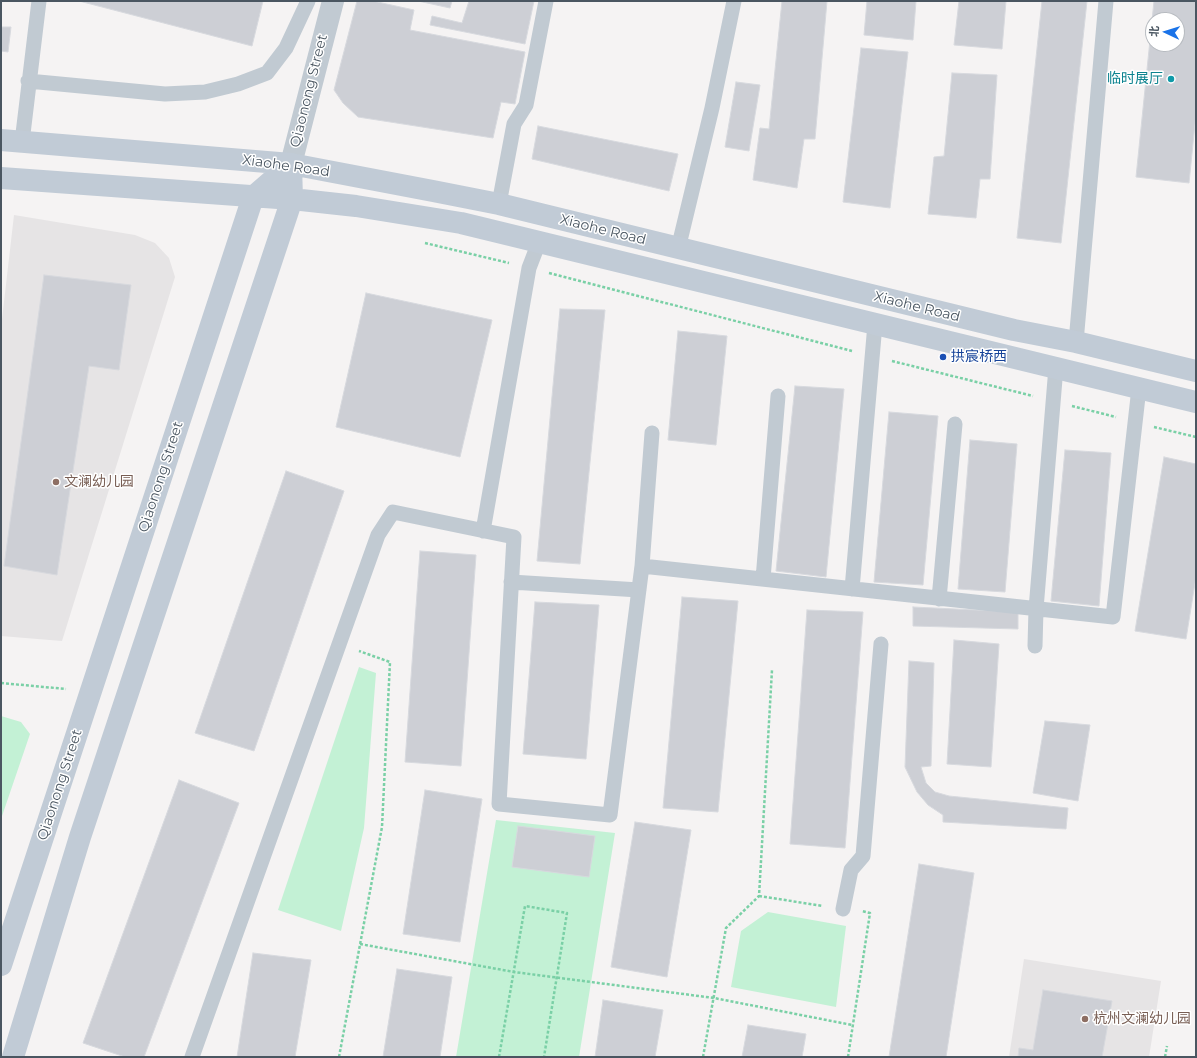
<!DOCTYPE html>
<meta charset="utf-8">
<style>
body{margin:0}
#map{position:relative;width:1197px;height:1058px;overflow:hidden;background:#f5f3f3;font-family:Montserrat,"Noto Sans SC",sans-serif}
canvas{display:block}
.frame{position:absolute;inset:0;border:2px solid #4a5661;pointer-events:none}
.north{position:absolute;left:1145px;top:12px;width:40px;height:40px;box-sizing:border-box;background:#fff;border:1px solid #b7bbc0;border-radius:50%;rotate:274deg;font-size:11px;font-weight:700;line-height:16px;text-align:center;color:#4a5661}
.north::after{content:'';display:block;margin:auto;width:14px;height:18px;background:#1a73e8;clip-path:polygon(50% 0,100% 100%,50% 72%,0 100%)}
</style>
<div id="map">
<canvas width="1197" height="1058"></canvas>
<div class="frame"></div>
<div class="north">北</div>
</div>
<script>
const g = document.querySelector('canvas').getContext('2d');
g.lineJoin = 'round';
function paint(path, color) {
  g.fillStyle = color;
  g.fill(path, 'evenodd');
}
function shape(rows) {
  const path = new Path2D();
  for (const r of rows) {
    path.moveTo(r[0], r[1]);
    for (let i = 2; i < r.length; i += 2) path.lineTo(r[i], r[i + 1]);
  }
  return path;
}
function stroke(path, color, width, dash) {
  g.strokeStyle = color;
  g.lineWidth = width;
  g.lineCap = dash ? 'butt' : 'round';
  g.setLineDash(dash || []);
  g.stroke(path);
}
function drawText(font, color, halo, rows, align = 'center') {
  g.font = font + ' Montserrat,"Noto Sans SC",sans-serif';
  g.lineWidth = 3;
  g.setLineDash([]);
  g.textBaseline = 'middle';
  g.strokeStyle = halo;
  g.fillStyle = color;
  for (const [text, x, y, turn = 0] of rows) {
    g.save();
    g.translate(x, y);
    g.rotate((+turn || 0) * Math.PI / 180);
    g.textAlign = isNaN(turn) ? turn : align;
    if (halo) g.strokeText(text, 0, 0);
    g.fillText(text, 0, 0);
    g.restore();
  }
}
paint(shape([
 [14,215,135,235,155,243,169,258,175,277,62,641,1,636,1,328],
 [1024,959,1161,981,1149,1057,1009,1057]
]), '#e6e4e5');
paint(shape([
 [359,667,376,673,364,828,341,931,278,910],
 [1,716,21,722,30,734,1,819],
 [496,820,615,833,579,1057,456,1057],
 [768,912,846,926,836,1007,731,987,741,931]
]), '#c3f1d5');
const building = shape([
 [79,1,263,1,252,46,79,1],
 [357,1,373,1,414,10,410,30,525,52,515,104,501,102,493,138,358,117,343,103,334,90,357,1],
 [418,1,452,1,450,8,418,1],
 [469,1,534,1,525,44,430,25,432,16,462,23,469,1],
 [782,1,827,1,815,139,804,139,797,188,753,180,760,128,769,129,782,1],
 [867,1,916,1,913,40,864,35,867,1],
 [959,1,1006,1,1002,49,954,45,959,1],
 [1042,1,1087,1,1061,243,1017,238,1042,1],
 [1154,1,1196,1,1196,114,1189,183,1136,177,1154,1],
 [1153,20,1177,20,1177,44,1153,44,1153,20],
 [1,27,11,27,8,52,1,51,1,27],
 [861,48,908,52,890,208,843,202,861,48],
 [952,73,997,75,990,179,980,179,976,218,928,214,934,157,944,156,952,73],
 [736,82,760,85,749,151,725,147,736,82],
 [538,126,678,154,669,191,532,159,538,126],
 [44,275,131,285,119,370,89,366,57,575,4,566,44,275],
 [366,293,492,320,460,457,336,427,366,293],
 [560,309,605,310,580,564,537,561,560,309],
 [678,331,727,336,716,445,668,440,678,331],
 [795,386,844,389,826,577,776,571,795,386],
 [889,412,938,416,923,585,874,582,889,412],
 [970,440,1017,444,1005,592,958,589,970,440],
 [1065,450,1111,453,1099,606,1051,601,1065,450],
 [1164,457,1196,464,1196,577,1186,639,1135,631,1164,457],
 [286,471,344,491,254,751,195,733,286,471],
 [420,551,476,555,461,766,405,762,420,551],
 [682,597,738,601,718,812,663,808,682,597],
 [535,602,599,605,586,759,523,754,535,602],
 [913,607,1018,612,1018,629,913,626,913,607],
 [807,610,863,612,845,848,790,844,807,610],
 [954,640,999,644,991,767,947,764,954,640],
 [909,661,934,663,931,766,921,767,926,783,935,792,949,796,1068,808,1066,829,943,822,943,815,928,805,917,792,905,767,909,661],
 [1045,721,1090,725,1078,801,1033,793,1045,721],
 [179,780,239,803,144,1057,125,1057,83,1043,179,780],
 [425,790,482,799,460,942,403,934,425,790],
 [635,822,691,830,667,977,611,967,635,822],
 [518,826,595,836,589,877,512,867,518,826],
 [919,864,974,873,946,1057,889,1057,919,864],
 [253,953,311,960,295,1057,237,1057,253,953],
 [397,969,452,977,440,1057,383,1057,397,969],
 [1043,990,1112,1001,1102,1057,1018,1057,1019,1048,1033,1050,1043,990],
 [603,1000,663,1010,655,1057,595,1057,603,1000],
 [748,1025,806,1034,802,1057,742,1057,748,1025]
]);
paint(building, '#cdcfd5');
stroke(building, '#d7d9de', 1);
stroke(shape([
 [425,243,509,263],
 [549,273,852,351],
 [892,361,1033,396],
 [1072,406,1116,417],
 [1154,427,1196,437],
 [1,683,66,689],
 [759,896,823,906],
 [360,944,514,972,714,998,852,1025],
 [339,1057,382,827,390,662,359,651],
 [499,1057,525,906,567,913,544,1057],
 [703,1057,726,928,759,896,772,670],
 [848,1057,870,913,862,911],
 [1165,1057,1167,1046]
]), '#7ad0a6', 2.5, [3, 2]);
stroke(shape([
 [28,81,165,94,205,92,238,84,267,73,286,48,308,1],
 [22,142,39,1],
 [499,204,514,124,526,105,546,1],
 [678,249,712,108,734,1],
 [1076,342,1106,1],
 [483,531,529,268,539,242],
 [642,566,1113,617,1139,388],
 [763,579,778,396],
 [511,582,639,590],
 [852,589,875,324],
 [939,599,955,424],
 [1035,646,1036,609,1056,367],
 [843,909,851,870,863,856,881,644],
 [192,1057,378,535,393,512,514,537,499,804,610,815,642,566,652,433]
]), '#c1cad2', 15);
stroke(shape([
 [291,164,333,1]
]), '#c1cad2', 22);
stroke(shape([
 [1,140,291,164,433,191,499,204,1014,330,1076,342,1196,371],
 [1,178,292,199,356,206,461,223,1196,402],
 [1,965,253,197,291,164],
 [13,1057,80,837,292,199,291,164]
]), '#c1cbd6', 22);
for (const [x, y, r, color] of [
 [1171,79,4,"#0f9aa8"],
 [943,357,4,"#1a4fb4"],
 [56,482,4,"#8d6e63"],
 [1085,1019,4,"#8d6e63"]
]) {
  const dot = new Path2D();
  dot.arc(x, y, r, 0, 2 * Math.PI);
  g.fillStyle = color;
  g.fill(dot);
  stroke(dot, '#fff', 1.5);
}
drawText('14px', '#0d838f', '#fff', [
 ["临时展厅",1163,79]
], 'right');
drawText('14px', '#4a5661', '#fff', [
 ["Qiaonong Street",309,91,-76],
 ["Xiaohe Road",286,166,8],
 ["Xiaohe Road",603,230,14],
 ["Xiaohe Road",917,307,14],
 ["Qiaonong Street",161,477,-72],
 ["Qiaonong Street",60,785,-72]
]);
drawText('14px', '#164399', '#fff', [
 ["拱宸桥西",951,357]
], 'left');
drawText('14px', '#785e54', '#fff', [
 ["文澜幼儿园",64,482],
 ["杭州文澜幼儿园",1093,1019]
], 'left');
</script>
